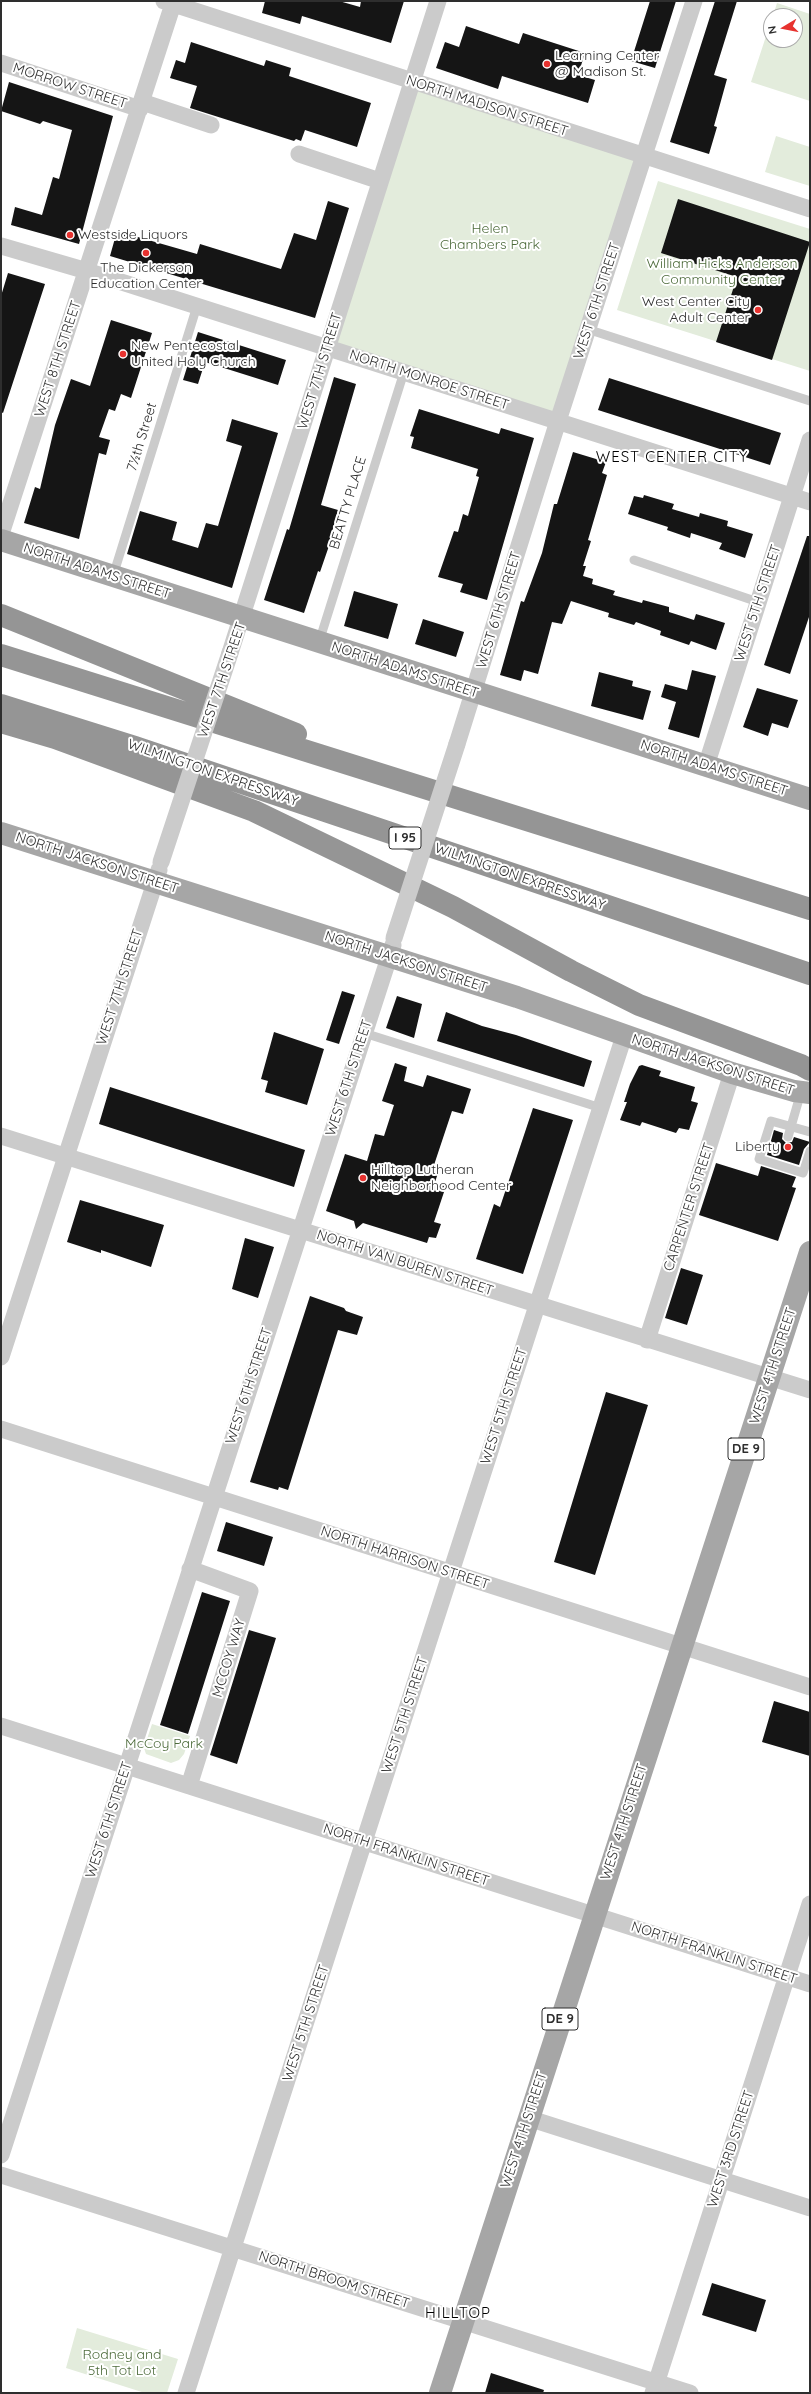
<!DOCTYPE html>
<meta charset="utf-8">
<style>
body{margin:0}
#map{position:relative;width:811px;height:2394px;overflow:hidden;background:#fff;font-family:Quicksand,sans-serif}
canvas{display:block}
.frame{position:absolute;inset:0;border:2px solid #2e2e2e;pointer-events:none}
.north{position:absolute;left:763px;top:8px;width:40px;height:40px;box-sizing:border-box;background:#fff;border:1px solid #ababab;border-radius:50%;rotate:260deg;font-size:11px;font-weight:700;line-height:16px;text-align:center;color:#2e2e2e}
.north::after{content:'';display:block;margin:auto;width:14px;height:18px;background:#e7322f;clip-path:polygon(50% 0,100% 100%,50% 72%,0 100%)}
</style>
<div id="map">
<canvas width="811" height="2394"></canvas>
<div class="frame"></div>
<div class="north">N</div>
</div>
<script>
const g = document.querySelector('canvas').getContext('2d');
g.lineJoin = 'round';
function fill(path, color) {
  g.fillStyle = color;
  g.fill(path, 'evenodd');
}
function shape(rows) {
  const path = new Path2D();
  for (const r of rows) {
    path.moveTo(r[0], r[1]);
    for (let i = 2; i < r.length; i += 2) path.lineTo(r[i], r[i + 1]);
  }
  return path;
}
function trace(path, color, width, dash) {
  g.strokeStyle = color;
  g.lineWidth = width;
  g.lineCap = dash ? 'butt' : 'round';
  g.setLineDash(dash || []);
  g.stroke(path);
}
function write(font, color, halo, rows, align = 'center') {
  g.font = font + ' Quicksand,sans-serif';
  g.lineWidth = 4;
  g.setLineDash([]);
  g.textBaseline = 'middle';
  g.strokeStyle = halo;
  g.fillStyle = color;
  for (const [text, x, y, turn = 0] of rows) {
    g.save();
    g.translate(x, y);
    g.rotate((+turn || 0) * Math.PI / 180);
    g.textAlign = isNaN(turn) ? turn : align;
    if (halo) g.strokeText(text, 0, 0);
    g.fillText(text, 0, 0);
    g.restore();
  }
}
const green = shape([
 [777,3,810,14,810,101,751,82,771,21,771,40,795,40,795,16,773,16],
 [412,82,644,156,558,421,327,348],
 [776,136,810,147,810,186,765,172],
 [658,181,810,229,810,371,617,310],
 [152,1724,190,1736,184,1754,179,1760,171,1763,146,1754,144,1748],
 [77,2328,178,2359,167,2393,145,2393,66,2368]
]);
const building = shape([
 [265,1,339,1,360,7,361,1,404,1,391,43,302,16,300,24,262,13],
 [650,1,676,1,655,68,631,61],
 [715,1,737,1,714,75,727,79,714,126,717,127,709,154,670,142],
 [466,26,519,44,523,33,585,53,578,75,595,80,588,103,502,76,498,89,436,68,445,42,459,47],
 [191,42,264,66,266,60,291,68,289,76,371,103,357,147,305,130,301,141,296,139,294,141,190,108,197,86,170,78,176,60,185,63],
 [9,82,113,116,79,244,11,225,15,207,42,215,53,177,59,179,72,130,43,121,40,124,1,111],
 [678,199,810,242,772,360,716,342,737,277,661,253],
 [328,201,349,208,315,318,110,256,117,231,197,254,200,244,281,269,294,233,316,240],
 [8,273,45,284,3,413,1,412,1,296],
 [111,320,152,333,131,398,121,394,115,411,109,409,99,437,110,440,106,455,99,453,79,539,24,523,35,487,40,489,55,425,71,379,90,386],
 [198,332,286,360,278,385,205,362,198,384,183,380],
 [334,377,356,384,321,505,338,510,329,543,330,543,320,572,318,571,304,613,264,600,287,529,289,530],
 [609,378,781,433,770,465,598,410],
 [419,409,499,434,501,428,534,438,487,600,460,592,463,584,438,577,454,531,458,532,463,514,468,516,479,477,476,476,478,469,411,448,414,437,410,436],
 [232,419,278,433,232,588,127,554,140,511,177,522,172,540,198,548,206,523,218,526,242,446,226,441],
 [573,452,606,462,602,473,607,475,588,540,591,541,583,566,586,566,583,576,593,579,592,584,615,591,613,595,642,603,643,600,669,607,669,612,694,620,696,614,725,623,716,650,691,641,689,645,660,635,661,631,636,622,634,625,608,617,609,613,571,601,562,624,552,622,538,674,524,670,521,681,500,675,521,601,524,602,542,553,554,504,557,504],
 [644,495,674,504,672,509,699,517,700,513,728,521,727,526,753,534,745,558,719,549,722,543,691,533,690,538,667,530,668,527,628,514,634,496,643,498],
 [807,536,810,536,810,614,790,674,764,665],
 [354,591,398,604,388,639,344,626],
 [423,619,464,632,456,657,415,644],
 [692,670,716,676,699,738,668,729,676,702,661,697,665,684,687,690],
 [599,672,633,681,632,686,651,691,643,720,591,706],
 [757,688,798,700,788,728,772,723,768,736,743,727],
 [342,991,355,995,339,1044,326,1040],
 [397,996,422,1004,414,1038,386,1028],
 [446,1012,482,1026,516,1035,592,1061,584,1087,437,1041],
 [274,1032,324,1049,307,1105,265,1092,268,1081,261,1079],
 [395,1063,407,1067,404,1081,423,1087,427,1075,471,1089,463,1114,452,1111,433,1168,439,1170,435,1182,446,1186,434,1222,441,1224,436,1238,429,1237,427,1243,363,1223,356,1229,354,1221,326,1211,345,1154,367,1161,375,1134,384,1136,394,1105,382,1101],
 [642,1065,661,1071,659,1076,695,1087,691,1101,698,1103,689,1130,679,1128,676,1133,642,1122,640,1126,620,1120,627,1102,624,1102,630,1084,639,1066],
 [110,1087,305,1150,294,1187,99,1124],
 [533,1108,573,1120,523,1274,476,1259,494,1204,500,1207],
 [774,1130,783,1133,782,1139,786,1143,792,1142,794,1137,810,1142,804,1149,799,1165,767,1155],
 [716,1163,758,1176,761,1166,796,1177,792,1187,796,1188,778,1241,699,1215],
 [80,1200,164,1225,151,1267,101,1250,101,1253,67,1242],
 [245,1238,274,1247,258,1298,232,1289],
 [681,1268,703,1275,687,1325,665,1318],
 [310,1296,344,1308,346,1311,363,1317,357,1335,338,1330,288,1490,279,1487,278,1490,250,1482],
 [606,1392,648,1405,595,1575,554,1562],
 [226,1522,273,1537,264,1566,217,1551],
 [202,1592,230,1601,188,1734,160,1725],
 [249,1630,276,1638,237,1764,210,1755],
 [774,1701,810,1712,810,1756,762,1742],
 [712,2283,766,2300,756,2332,702,2315],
 [491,2373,544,2390,543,2393,485,2393]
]);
const service = shape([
 [587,329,810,401],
 [634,560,758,602],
 [113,576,197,306],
 [319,642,404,372],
 [364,1033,601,1108],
 [810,1132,771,1121,759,1159,803,1173,810,1151],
 [788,1137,801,1092]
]);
const minor = shape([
 [164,1,810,209],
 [1,63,140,109],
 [142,102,211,125],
 [299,154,380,181],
 [1,246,87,271,810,502],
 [1,534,174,1],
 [230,653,438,1],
 [457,744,558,421,694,1],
 [706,766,810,440],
 [1,1136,810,1390],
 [647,1340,732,1073],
 [1,1357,159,870],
 [1,1429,810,1687],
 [1,1726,810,1984],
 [189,1786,250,1591,190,1569],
 [528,2118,810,2208],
 [1,2155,393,945],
 [1,2175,690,2393],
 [186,2393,624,1036],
 [653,2393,810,1904]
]);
const primary = shape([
 [1,540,810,799],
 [1,833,517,997,732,1073,794,1091,810,1093],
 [440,2393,810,1252]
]);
const motorway = shape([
 [1,615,296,734],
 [1,655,810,909],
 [1,705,135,747,810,974],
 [1,722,55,738,254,811,453,907,571,971,639,1005,801,1065,810,1070]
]);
const minorBridge = shape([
 [161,862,230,653],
 [394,938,457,744]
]);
const markers = [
 [547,64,4,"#e7322f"],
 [70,235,4,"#e7322f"],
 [146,253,4,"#e7322f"],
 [758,310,4,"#e7322f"],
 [123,354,4,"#e7322f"],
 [788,1147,4,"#e7322f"],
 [363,1178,4,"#e7322f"]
];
const shields = [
 [405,838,32],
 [746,1449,36],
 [560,2019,36]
];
const shieldNames = [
 ["I 95",405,838],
 ["DE 9",746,1449],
 ["DE 9",560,2019]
];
const poiNames = [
 ["Learning Center",555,56],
 ["@ Madison St.",555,72],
 ["Westside Liquors",78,235],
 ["The Dickerson",146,268,"center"],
 ["Education Center",146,284,"center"],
 ["West Center City",750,302,"right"],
 ["Adult Center",750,318,"right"],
 ["New Pentecostal",131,346],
 ["United Holy Church",131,362],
 ["Liberty",780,1147,"right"],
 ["Hilltop Lutheran",371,1170],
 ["Neighborhood Center",371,1186]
];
const streetNames = [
 ["MORROW STREET",70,86,18],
 ["NORTH MADISON STREET",487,106,18],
 ["WEST 6TH STREET",597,301,-72],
 ["WEST 8TH STREET",58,359,-72],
 ["WEST 7TH STREET",320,371,-73],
 ["NORTH MONROE STREET",429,380,18],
 ["7½th Street",142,437,-73],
 ["BEATTY PLACE",348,503,-73],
 ["NORTH ADAMS STREET",97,571,18],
 ["WEST 5TH STREET",758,603,-72],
 ["WEST 6TH STREET",499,610,-73],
 ["NORTH ADAMS STREET",405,670,18],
 ["WEST 7TH STREET",222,680,-71],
 ["NORTH ADAMS STREET",714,768,18],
 ["WILMINGTON EXPRESSWAY",213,773,19],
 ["NORTH JACKSON STREET",97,863,18],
 ["WILMINGTON EXPRESSWAY",520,877,19],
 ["NORTH JACKSON STREET",406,962,18],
 ["WEST 7TH STREET",120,987,-72],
 ["NORTH JACKSON STREET",713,1065,18],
 ["WEST 6TH STREET",349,1078,-72],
 ["CARPENTER STREET",689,1207,-72],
 ["NORTH VAN BUREN STREET",405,1263,18],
 ["WEST 4TH STREET",773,1366,-72],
 ["WEST 6TH STREET",249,1386,-72],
 ["WEST 5TH STREET",504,1406,-72],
 ["NORTH HARRISON STREET",405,1558,18],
 ["MCCOY WAY",229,1658,-73],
 ["WEST 5TH STREET",405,1715,-72],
 ["WEST 6TH STREET",109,1820,-72],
 ["WEST 4TH STREET",624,1822,-72],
 ["NORTH FRANKLIN STREET",406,1855,18],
 ["NORTH FRANKLIN STREET",714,1953,18],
 ["WEST 5TH STREET",306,2023,-72],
 ["WEST 4TH STREET",524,2130,-72],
 ["WEST 3RD STREET",731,2149,-72],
 ["NORTH BROOM STREET",334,2280,18]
];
const parkNames = [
 ["Helen",490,229],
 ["Chambers Park",490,245],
 ["William Hicks Anderson",722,264],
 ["Community Center",722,280],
 ["McCoy Park",164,1744],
 ["Rodney and",122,2355],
 ["5th Tot Lot",122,2371]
];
const neighbourhoodNames = [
 ["WEST CENTER CITY",672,457],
 ["HILLTOP",458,2313]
];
fill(green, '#e3ecdc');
fill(building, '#151515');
trace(service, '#cbcbcb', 9);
trace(minor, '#cbcbcb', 17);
trace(primary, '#a6a6a6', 22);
trace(motorway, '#959595', 22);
trace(minorBridge, '#cbcbcb', 17);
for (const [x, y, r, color] of markers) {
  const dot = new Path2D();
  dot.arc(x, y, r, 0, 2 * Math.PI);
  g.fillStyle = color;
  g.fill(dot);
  trace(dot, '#fff', 1.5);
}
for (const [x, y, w] of shields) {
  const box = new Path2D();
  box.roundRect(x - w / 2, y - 11, w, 22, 3);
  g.fillStyle = '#fff';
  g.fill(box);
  trace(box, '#2e2e2e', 1);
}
write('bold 13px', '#2e2e2e', null, shieldNames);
write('14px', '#2e2e2e', '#fff', poiNames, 'left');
write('14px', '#2e2e2e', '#fff', streetNames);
write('14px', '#4d6b3b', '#fff', parkNames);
g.letterSpacing = '1px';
write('15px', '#000', '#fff', neighbourhoodNames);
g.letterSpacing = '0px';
</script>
